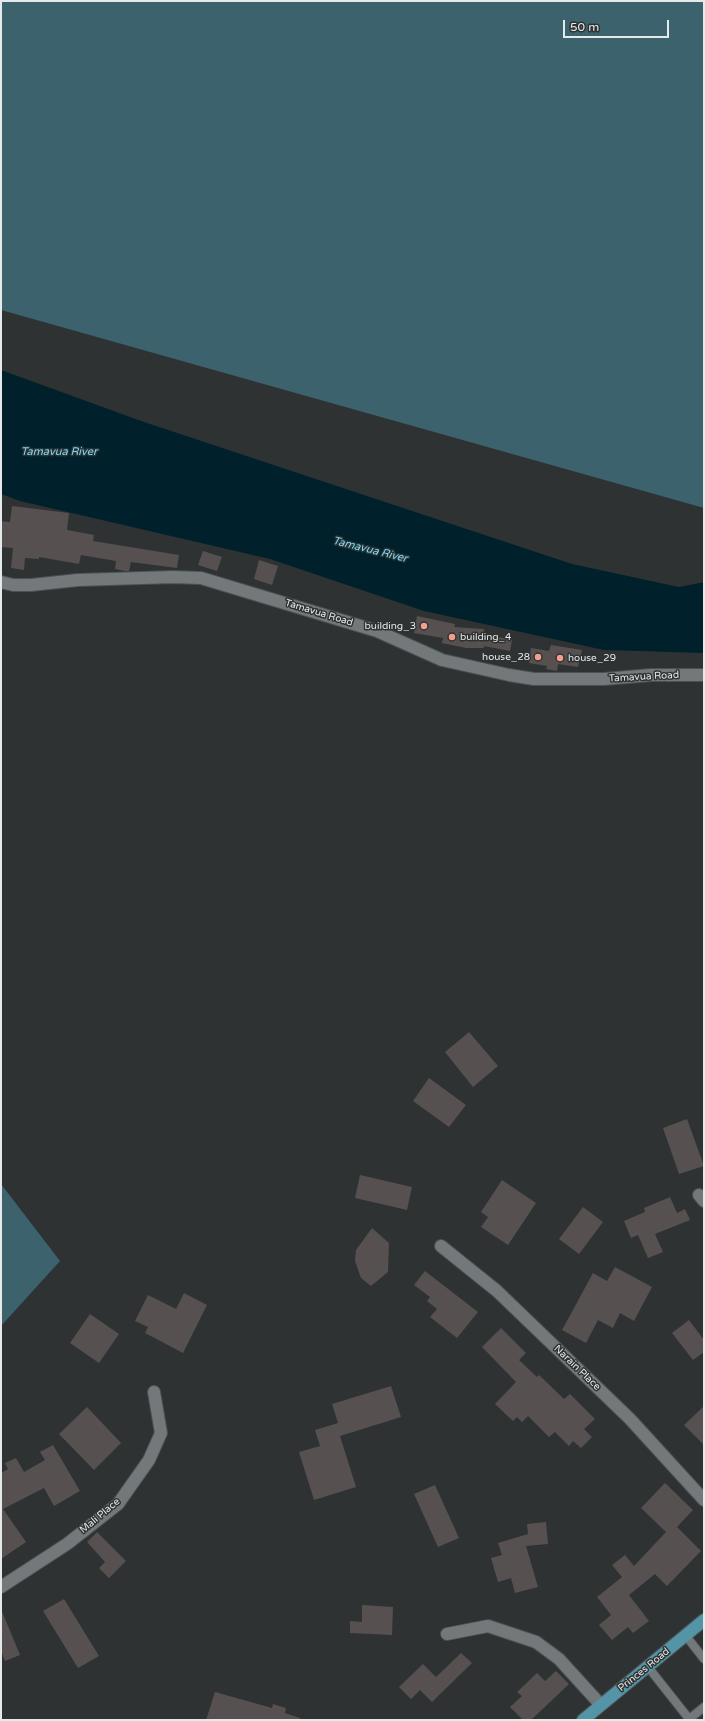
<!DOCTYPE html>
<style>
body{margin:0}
#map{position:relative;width:705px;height:1721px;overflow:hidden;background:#2e3233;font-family:"Varela Round",sans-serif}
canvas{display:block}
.frame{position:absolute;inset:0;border:2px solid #e6e9ea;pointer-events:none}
.scale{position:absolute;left:563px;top:20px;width:106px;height:18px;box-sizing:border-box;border:2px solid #e6e9ea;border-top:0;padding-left:5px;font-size:12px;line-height:14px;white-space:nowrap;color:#e6e9ea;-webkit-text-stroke:3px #2e3233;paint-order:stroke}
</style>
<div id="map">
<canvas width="705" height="1721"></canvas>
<div class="frame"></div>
<div class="scale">50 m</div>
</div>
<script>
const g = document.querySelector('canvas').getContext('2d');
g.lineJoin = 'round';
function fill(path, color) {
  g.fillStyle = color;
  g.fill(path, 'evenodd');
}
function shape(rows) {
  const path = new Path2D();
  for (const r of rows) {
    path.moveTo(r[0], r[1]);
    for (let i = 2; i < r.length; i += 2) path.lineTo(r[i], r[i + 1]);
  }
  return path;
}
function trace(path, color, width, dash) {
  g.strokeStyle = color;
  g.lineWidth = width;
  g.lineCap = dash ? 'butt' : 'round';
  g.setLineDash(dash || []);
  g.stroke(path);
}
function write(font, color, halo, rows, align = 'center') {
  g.font = font + ' "Varela Round",sans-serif';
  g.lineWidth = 3;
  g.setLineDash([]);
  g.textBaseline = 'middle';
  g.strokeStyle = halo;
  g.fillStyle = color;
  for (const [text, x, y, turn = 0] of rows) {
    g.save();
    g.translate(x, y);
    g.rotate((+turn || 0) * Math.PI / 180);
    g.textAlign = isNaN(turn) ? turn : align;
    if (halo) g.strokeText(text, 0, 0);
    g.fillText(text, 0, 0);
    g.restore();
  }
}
const green = shape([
 [1,1,704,1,704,508,1,310],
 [1,1184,60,1261,1,1326]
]);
const water = shape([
 [1,370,141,421,572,564,679,587,704,582,704,653,604,650,424,611,270,559,20,501,1,494]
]);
const building = shape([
 [12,506,69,513,67,530,94,535,93,541,179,555,177,568,131,562,129,571,125,571,115,569,116,561,81,555,79,564,39,557,39,559,25,558,24,570,11,568,13,548,1,547,1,521,10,522],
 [203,551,222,557,217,571,198,565],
 [259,560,278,566,272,585,254,579],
 [417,616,455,624,454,627,484,629,484,634,512,640,510,651,484,646,484,648,466,648,442,643,443,638,414,633],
 [551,645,582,650,578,667,558,664,557,671,546,669,547,666,529,663,531,648,549,651],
 [469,1032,498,1066,473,1087,445,1052],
 [429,1078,466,1105,449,1127,413,1101],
 [687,1119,704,1166,679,1174,663,1128],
 [360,1175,412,1187,407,1210,355,1198],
 [502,1180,536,1203,508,1245,481,1227,488,1217,481,1212],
 [670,1197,677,1213,685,1209,690,1220,655,1234,663,1252,648,1258,638,1235,631,1238,624,1221,645,1212,644,1208],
 [583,1207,603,1222,579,1254,559,1239],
 [372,1228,389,1243,388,1272,371,1286,361,1278,355,1261,356,1250],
 [615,1267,652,1287,634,1321,620,1313,613,1328,598,1320,586,1343,562,1330,593,1273,607,1281],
 [425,1271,478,1312,457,1338,430,1317,437,1309,427,1301,430,1297,414,1285],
 [184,1293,207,1305,183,1353,145,1333,148,1327,135,1321,148,1295,176,1309],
 [90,1314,119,1334,99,1363,70,1343],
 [689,1320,704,1340,704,1352,693,1360,672,1333],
 [501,1328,526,1353,519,1360,537,1377,539,1375,564,1399,570,1394,595,1419,584,1429,592,1437,581,1448,573,1441,569,1446,555,1432,549,1437,528,1416,522,1422,517,1417,513,1421,495,1404,516,1382,482,1347],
 [391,1386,401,1417,340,1436,356,1487,314,1500,299,1452,320,1446,315,1430,338,1423,332,1404],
 [704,1406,704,1445,684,1425],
 [87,1407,121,1443,94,1470,59,1434],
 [53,1445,80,1491,54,1506,44,1488,3,1509,26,1542,1,1559,1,1473,8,1469,5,1463,16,1458,24,1472,45,1460,40,1452],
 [665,1483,693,1510,677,1527,701,1551,667,1586,655,1574,629,1595,649,1621,633,1633,628,1627,612,1640,599,1625,611,1615,597,1597,622,1577,612,1565,625,1555,634,1566,666,1532,641,1508],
 [435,1485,459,1538,438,1547,414,1494],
 [546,1522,548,1544,526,1546,538,1587,515,1593,511,1578,498,1582,491,1558,502,1555,498,1543,528,1534,527,1524],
 [97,1532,126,1561,109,1578,99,1568,105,1562,87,1542],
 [64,1599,99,1656,78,1668,43,1611],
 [362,1605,393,1607,392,1635,350,1633,350,1621,362,1622],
 [1,1609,20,1655,5,1661,1,1651],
 [461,1653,472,1663,432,1702,420,1690,411,1699,399,1687,423,1664,436,1677],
 [556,1671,569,1684,531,1720,523,1720,510,1707,522,1696,517,1692,537,1673,545,1681],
 [215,1692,272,1708,273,1704,286,1708,285,1713,300,1718,300,1720,206,1720]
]);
const lane = shape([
 [686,1636,704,1659],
 [648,1667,690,1720],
 [688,1720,704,1707]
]);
const street = shape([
 [1,582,13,585,31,585,78,580,173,577,201,578,377,631,442,660,509,675,534,679,604,679,651,675,704,675],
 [699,1195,704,1201],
 [441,1246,497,1291,630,1419,704,1500],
 [1,1587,67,1544,118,1504,149,1460,161,1433,154,1392],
 [447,1634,488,1626,536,1642,559,1659,600,1704]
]);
const primary = shape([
 [583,1720,704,1620]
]);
const markers = [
 [424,626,4,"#f49d8d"],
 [452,637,4,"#f49d8d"],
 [538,657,4,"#f49d8d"],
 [560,658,4,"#f49d8d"]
];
const streetNames = [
 ["Tamavua Road",319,613,17],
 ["Tamavua Road",644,677,-3],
 ["Narain Place",577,1368,44],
 ["Mali Place",100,1516,-40],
 ["Princes Road",644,1670,-39]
];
const poiNames = [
 ["building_3",416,626],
 ["building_4",460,637,"left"],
 ["house_28",530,657],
 ["house_29",568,658,"left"]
];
const waterNames = [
 ["Tamavua River",59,452],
 ["Tamavua River",370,550,14]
];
fill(green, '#3c626e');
fill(water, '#00212b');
fill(building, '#565150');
trace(lane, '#4c5051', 10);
trace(street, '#4c5051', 14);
trace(primary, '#4c5051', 14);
trace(lane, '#73787a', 8);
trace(street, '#73787a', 12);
trace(primary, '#5394a6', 12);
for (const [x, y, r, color] of markers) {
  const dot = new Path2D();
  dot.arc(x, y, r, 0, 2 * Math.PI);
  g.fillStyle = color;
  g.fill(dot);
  trace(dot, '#2e3233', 1.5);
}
write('10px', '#e6e9ea', '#2e3233', streetNames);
write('10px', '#e6e9ea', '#2e3233', poiNames, 'right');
write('italic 11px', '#77defe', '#2e3233', waterNames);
</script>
